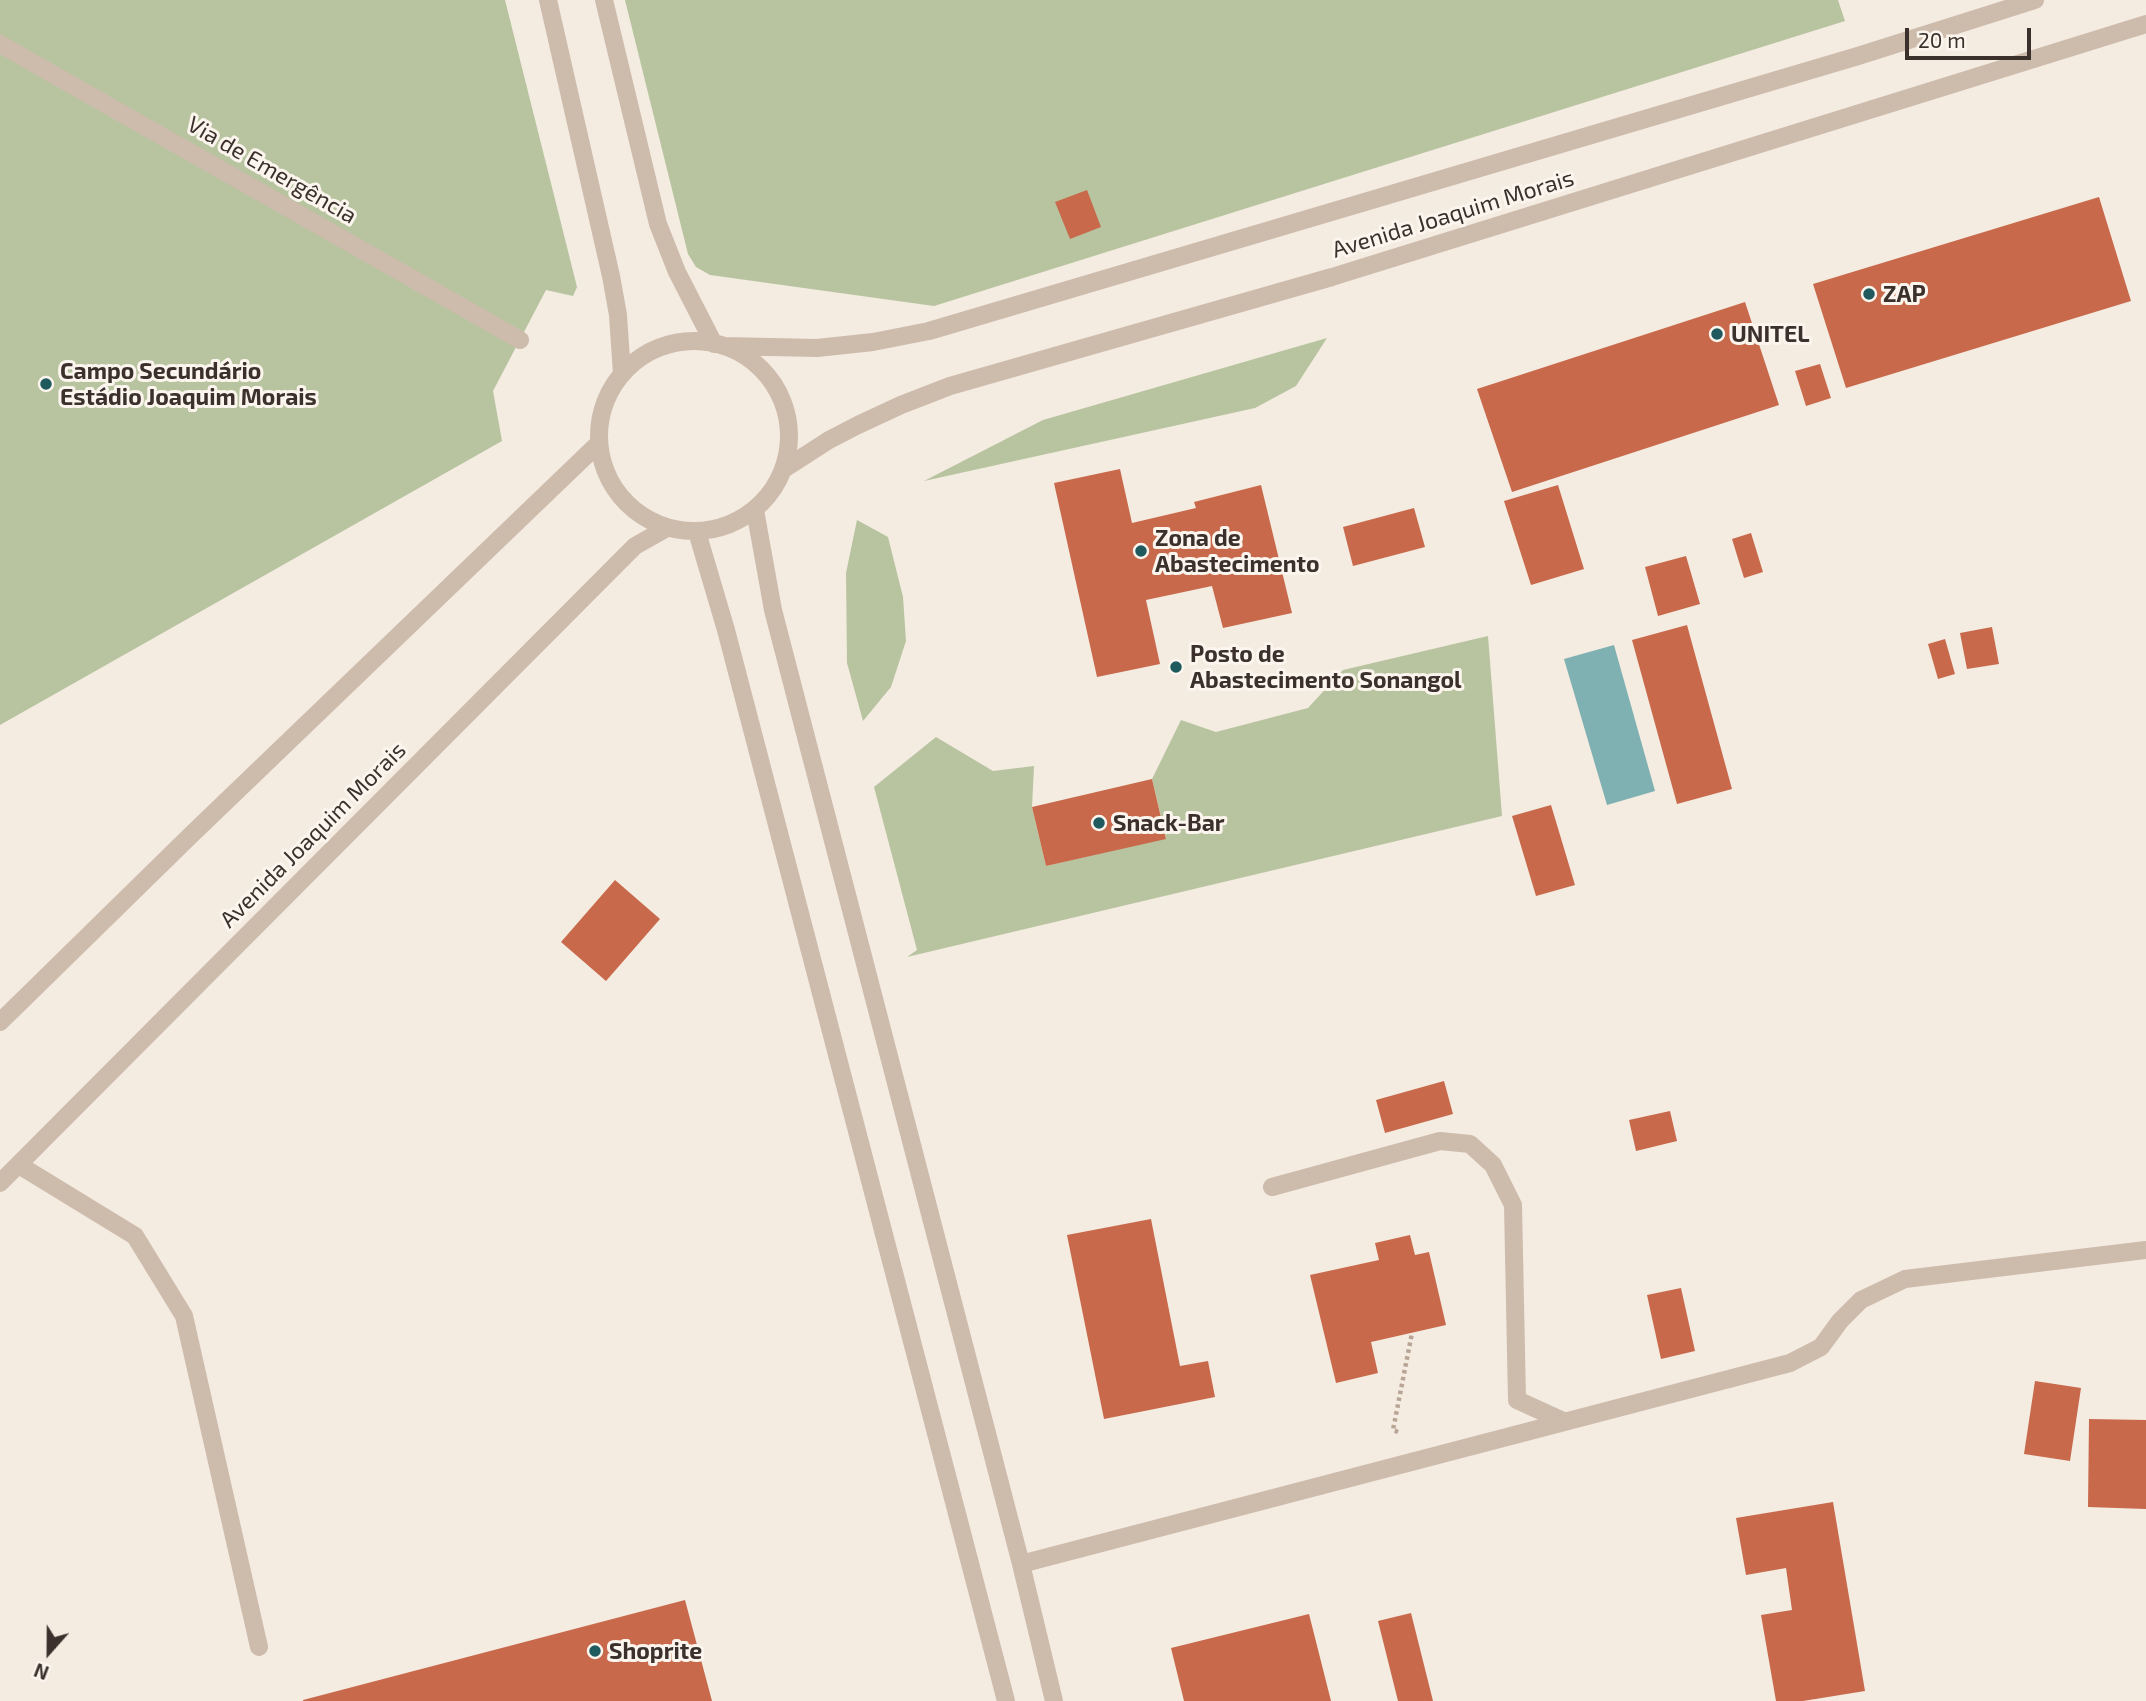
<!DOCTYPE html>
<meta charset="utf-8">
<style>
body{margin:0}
#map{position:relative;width:2146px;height:1701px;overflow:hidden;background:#f4ebe1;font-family:"Exo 2",sans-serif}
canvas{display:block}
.north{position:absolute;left:14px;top:1617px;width:70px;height:70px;-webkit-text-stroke:5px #fbf5ee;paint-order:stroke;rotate:201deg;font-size:19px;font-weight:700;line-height:28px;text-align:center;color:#3b302b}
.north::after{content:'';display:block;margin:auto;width:24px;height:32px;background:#3b302b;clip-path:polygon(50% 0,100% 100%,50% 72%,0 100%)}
.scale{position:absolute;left:1905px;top:28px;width:126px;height:32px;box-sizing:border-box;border:4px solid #3b302b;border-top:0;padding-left:9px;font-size:21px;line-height:24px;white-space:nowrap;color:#3b302b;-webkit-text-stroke:5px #fbf5ee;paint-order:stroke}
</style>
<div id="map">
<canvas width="2146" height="1701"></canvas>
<div class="north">N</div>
<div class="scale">20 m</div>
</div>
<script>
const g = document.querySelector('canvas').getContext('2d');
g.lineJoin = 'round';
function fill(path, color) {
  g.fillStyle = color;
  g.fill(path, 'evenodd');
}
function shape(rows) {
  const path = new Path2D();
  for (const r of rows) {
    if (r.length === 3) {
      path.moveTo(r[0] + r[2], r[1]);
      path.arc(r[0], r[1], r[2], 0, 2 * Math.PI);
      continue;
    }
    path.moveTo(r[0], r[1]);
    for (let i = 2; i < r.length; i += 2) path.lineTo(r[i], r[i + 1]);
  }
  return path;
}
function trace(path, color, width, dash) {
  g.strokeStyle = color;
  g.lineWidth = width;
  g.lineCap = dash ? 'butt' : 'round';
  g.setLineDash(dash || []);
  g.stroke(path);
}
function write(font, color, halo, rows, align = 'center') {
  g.font = font + ' "Exo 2",sans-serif';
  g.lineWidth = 6;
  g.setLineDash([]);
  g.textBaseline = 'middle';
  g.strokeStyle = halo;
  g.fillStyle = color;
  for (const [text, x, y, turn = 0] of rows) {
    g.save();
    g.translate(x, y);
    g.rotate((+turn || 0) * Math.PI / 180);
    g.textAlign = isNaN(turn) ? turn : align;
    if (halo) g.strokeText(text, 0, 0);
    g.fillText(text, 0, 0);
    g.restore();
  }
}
const green = shape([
 [0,0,505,0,577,287,573,296,546,290,493,391,502,441,0,725],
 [625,0,1838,0,1845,21,934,306,710,275,696,267,688,254],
 [1327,338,1296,386,1255,408,924,481,1043,420],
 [857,520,888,537,903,597,906,641,891,687,863,721,847,663,846,573],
 [1488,636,1502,816,907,957,917,950,874,787,936,737,993,771,1034,766,1032,807,1046,866,1166,838,1152,779,1181,720,1216,732,1308,708,1343,670]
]);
const water = shape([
 [1614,645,1655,791,1607,805,1564,659]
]);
const building = shape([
 [1087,190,1101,227,1070,239,1055,202],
 [2099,197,2131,301,1846,388,1813,284],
 [1745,302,1779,405,1512,492,1477,389],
 [1820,364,1831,398,1806,406,1795,371],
 [1120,469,1132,523,1196,508,1194,502,1261,485,1292,613,1223,628,1212,586,1146,600,1160,664,1097,677,1054,483],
 [1558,485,1584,569,1531,585,1504,501],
 [1414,508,1425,547,1353,566,1343,527],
 [1751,533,1763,572,1744,578,1732,539],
 [1686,556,1700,604,1658,616,1645,567],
 [1687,625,1732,789,1677,804,1632,640],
 [1992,627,1999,664,1967,669,1960,633],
 [1945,639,1955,674,1938,679,1928,644],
 [1152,779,1166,839,1046,866,1032,807],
 [1551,805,1575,885,1536,896,1512,816],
 [615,880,660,919,606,981,561,942],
 [1444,1081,1453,1114,1385,1133,1376,1100],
 [1670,1111,1677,1141,1636,1151,1629,1120],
 [1151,1219,1180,1366,1208,1361,1215,1397,1104,1419,1067,1235],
 [1410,1235,1415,1255,1429,1252,1446,1325,1371,1342,1378,1373,1336,1383,1310,1275,1379,1260,1375,1243],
 [1681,1288,1695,1351,1661,1359,1647,1295],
 [2035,1381,2081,1388,2070,1461,2024,1454],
 [2089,1419,2146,1420,2146,1509,2088,1507],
 [1833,1502,1865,1691,1803,1701,1776,1701,1761,1615,1792,1610,1786,1568,1746,1575,1736,1518],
 [685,1600,712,1701,303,1701,303,1700],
 [1411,1613,1433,1701,1398,1701,1378,1621],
 [1309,1614,1331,1701,1184,1701,1171,1648]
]);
const path = shape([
 [1398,1432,1393,1430,1412,1333]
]);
const minor = shape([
 [548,0,611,276,618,315,622,374],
 [604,0,658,224,677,272,714,344],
 [0,44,520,340],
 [694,436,95],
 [724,346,817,348,873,342,929,331,1858,56,2035,0],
 [784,469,829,440,858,425,901,405,950,386,1332,277,2146,24],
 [755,510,773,610,1021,1564,1054,1701],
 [697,532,726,630,1006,1701],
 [0,1022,191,835,598,444],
 [19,1165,135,1236,184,1316,259,1647],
 [0,1183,635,546,667,528],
 [1272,1187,1440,1141,1470,1144,1493,1165,1513,1205,1517,1400,1563,1421],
 [1021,1564,1790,1363,1821,1347,1840,1321,1861,1300,1905,1279,2146,1250]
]);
const markers = [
 [1869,294,7,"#1f5a5e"],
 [1717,334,7,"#1f5a5e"],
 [46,384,7,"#1f5a5e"],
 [1141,551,7,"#1f5a5e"],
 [1176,667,7,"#1f5a5e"],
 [1099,823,7,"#1f5a5e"],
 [595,1651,7,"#1f5a5e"]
];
const streetNames = [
 ["Via de Emergência",272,170,30],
 ["Avenida Joaquim Morais",1453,214,-17],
 ["Avenida Joaquim Morais",313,835,-45]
];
const poiNames = [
 ["ZAP",1883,294],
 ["UNITEL",1731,334],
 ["Campo Secundário",60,371],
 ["Estádio Joaquim Morais",60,397],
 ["Zona de",1155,538],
 ["Abastecimento",1155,564],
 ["Posto de",1190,654],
 ["Abastecimento Sonangol",1190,680],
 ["Snack-Bar",1113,823],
 ["Shoprite",609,1651]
];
fill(green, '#b8c4a0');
fill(water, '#7fb0b2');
fill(building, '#c8694b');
trace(path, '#b9a596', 4.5, [3.5, 3.5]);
trace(minor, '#cdbbac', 18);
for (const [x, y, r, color] of markers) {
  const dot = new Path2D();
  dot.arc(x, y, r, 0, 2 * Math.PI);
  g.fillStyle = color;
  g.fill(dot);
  trace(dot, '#fbf5ee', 2.5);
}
write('23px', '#3b302b', '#fbf5ee', streetNames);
write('bold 23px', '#3b302b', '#fbf5ee', poiNames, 'left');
</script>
